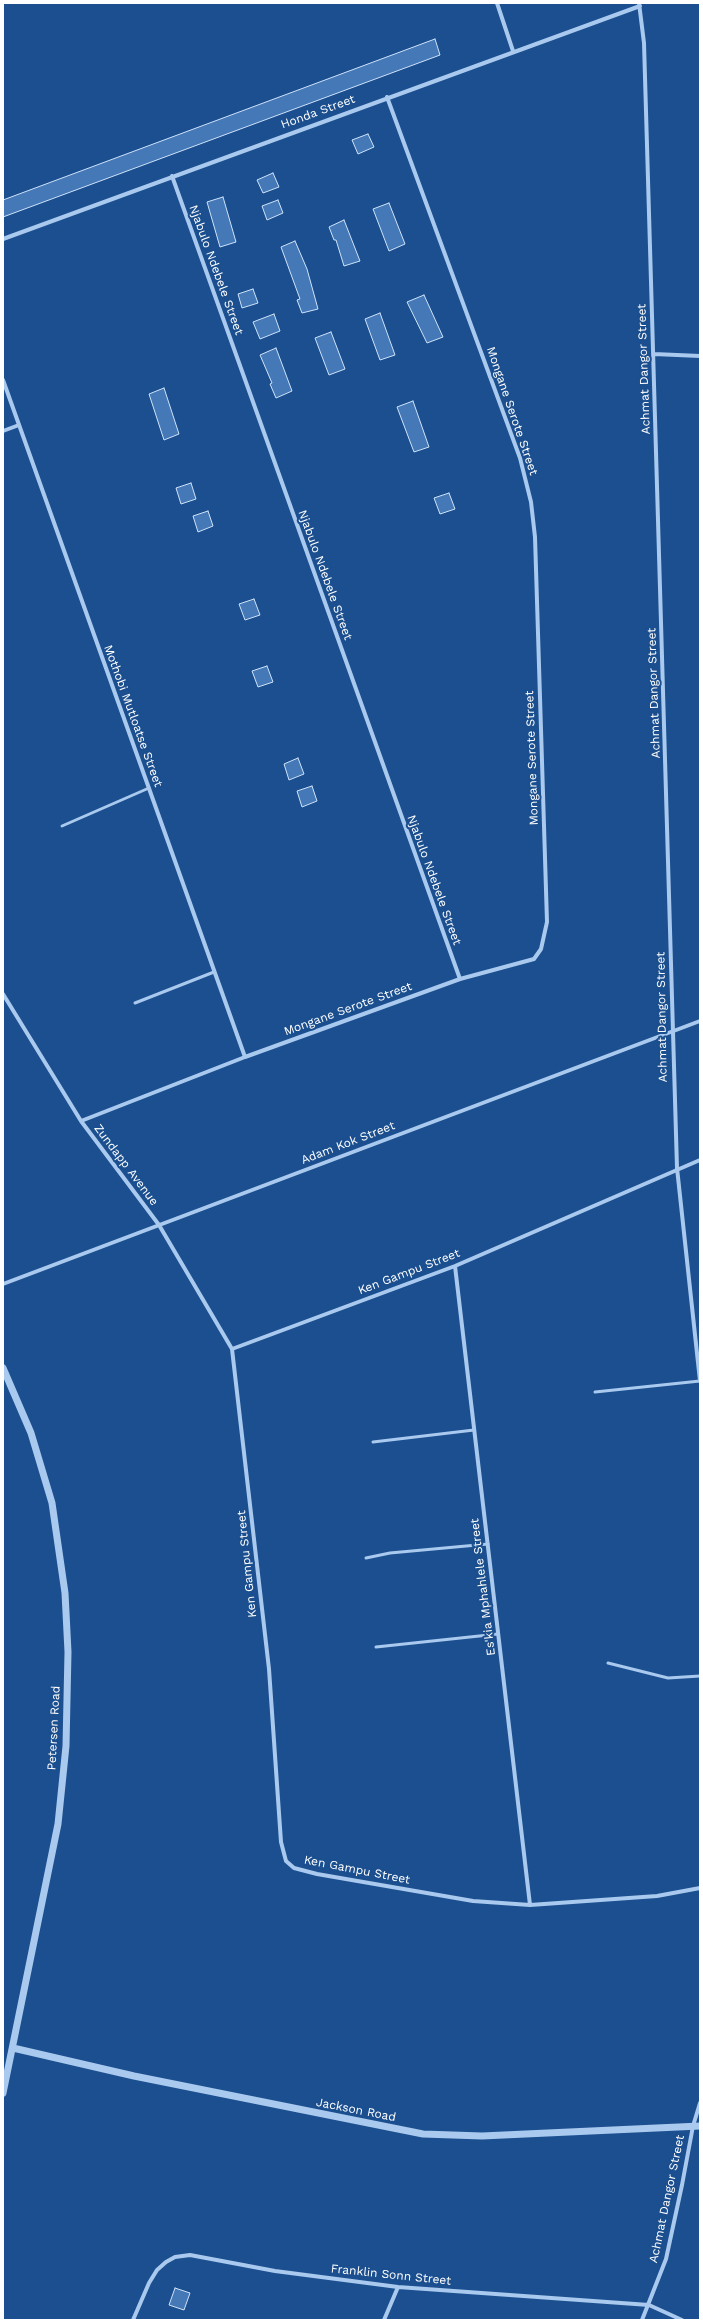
<!DOCTYPE html>
<style>
body{margin:0}
#map{position:relative;width:703px;height:2323px;overflow:hidden;background:#1b4f8f;font-family:"Work Sans",sans-serif}
canvas{display:block}
.frame{position:absolute;inset:0;border:4px solid #fff;pointer-events:none}
</style>
<div id="map">
<canvas width="703" height="2323"></canvas>
<div class="frame"></div>
</div>
<script>
const g = document.querySelector('canvas').getContext('2d');
g.lineJoin = 'round';
function fill(path, color) {
  g.fillStyle = color;
  g.fill(path, 'evenodd');
}
function shape(rows) {
  const path = new Path2D();
  for (const r of rows) {
    path.moveTo(r[0], r[1]);
    for (let i = 2; i < r.length; i += 2) path.lineTo(r[i], r[i + 1]);
  }
  return path;
}
function trace(path, color, width, dash) {
  g.strokeStyle = color;
  g.lineWidth = width;
  g.lineCap = dash ? 'butt' : 'round';
  g.setLineDash(dash || []);
  g.stroke(path);
}
function write(font, color, halo, rows, align = 'center') {
  g.font = font + ' "Work Sans",sans-serif';
  g.lineWidth = 4;
  g.setLineDash([]);
  g.textBaseline = 'middle';
  g.strokeStyle = halo;
  g.fillStyle = color;
  for (const [text, x, y, turn = 0] of rows) {
    g.save();
    g.translate(x, y);
    g.rotate((+turn || 0) * Math.PI / 180);
    g.textAlign = isNaN(turn) ? turn : align;
    if (halo) g.strokeText(text, 0, 0);
    g.fillText(text, 0, 0);
    g.restore();
  }
}
const building = shape([
 [435,39,440,55,3,217,3,200,435,39],
 [368,134,374,147,358,154,352,140,368,134],
 [273,173,279,187,263,193,257,180,273,173],
 [223,197,236,242,220,247,207,202,223,197],
 [278,200,283,213,267,220,262,206,278,200],
 [389,203,405,244,389,251,373,209,389,203],
 [344,220,360,261,344,266,336,240,334,240,329,227,344,220],
 [295,241,307,269,318,309,302,313,297,300,300,299,281,247,295,241],
 [253,289,258,303,242,308,238,294,253,289],
 [424,295,443,337,427,343,407,302,424,295],
 [380,313,395,355,380,360,365,319,380,313],
 [274,314,280,331,260,339,253,322,274,314],
 [331,332,345,369,329,375,315,338,331,332],
 [276,348,292,391,276,398,270,384,272,383,260,355,276,348],
 [164,388,179,434,164,440,149,394,164,388],
 [413,401,429,447,414,452,397,407,413,401],
 [191,483,196,499,181,504,176,488,191,483],
 [449,493,455,509,440,514,434,498,449,493],
 [208,511,213,526,198,532,193,516,208,511],
 [254,599,260,615,245,620,239,604,254,599],
 [267,666,273,682,258,687,252,671,267,666],
 [298,758,304,774,289,780,284,764,298,758],
 [312,786,317,801,302,807,297,791,312,786],
 [175,2288,190,2293,184,2310,169,2305,175,2288]
]);
const service = shape([
 [62,826,149,788],
 [135,1003,214,972],
 [595,1392,700,1381],
 [373,1442,474,1430],
 [366,1558,390,1553,488,1544],
 [376,1647,498,1634],
 [608,1663,668,1678,700,1676]
]);
const minor = shape([
 [497,3,513,51],
 [639,3,644,43,677,1168,700,1381],
 [172,176,460,979],
 [3,239,640,6],
 [654,354,700,356],
 [3,380,245,1057],
 [3,431,19,425],
 [3,994,81,1121,159,1225,232,1349,269,1669,281,1842,286,1861,294,1868,317,1874,473,1901,530,1905,657,1896,700,1888],
 [81,1121,245,1057,460,979,534,959,541,949,547,922,535,537,531,502,520,458,387,97],
 [455,1266,530,1905],
 [3,1284,700,1021],
 [232,1349,455,1266,700,1160],
 [133,2320,149,2283,157,2270,166,2262,175,2257,190,2255,275,2271,398,2287,649,2305,682,2320],
 [384,2320,398,2287],
 [642,2320,666,2259,682,2185,693,2126,700,2103]
]);
const tertiary = shape([
 [3,1368,31,1433,52,1503,65,1593,68,1652,66,1746,58,1824,3,2093],
 [13,2048,134,2076,423,2134,482,2136,700,2126]
]);
const streetNames = [
 ["Honda Street",318,112,-20],
 ["Njabulo Ndebele Street",216,270,70],
 ["Achmat Dangor Street",644,369,-92],
 ["Mongane Serote Street",512,411,71],
 ["Njabulo Ndebele Street",325,575,70],
 ["Achmat Dangor Street",654,693,-92],
 ["Mothobi Mutloatse Street",133,716,70],
 ["Mongane Serote Street",532,758,-92],
 ["Njabulo Ndebele Street",434,880,70],
 ["Mongane Serote Street",348,1009,-20],
 ["Achmat Dangor Street",662,1017,-91],
 ["Adam Kok Street",348,1143,-21],
 ["Zundapp Avenue",126,1165,53],
 ["Ken Gampu Street",409,1272,-21],
 ["Ken Gampu Street",247,1564,-96],
 ["Es'kia Mphahlele Street",483,1587,-97],
 ["Petersen Road",54,1728,-87],
 ["Ken Gampu Street",357,1870,11],
 ["Jackson Road",356,2110,11],
 ["Achmat Dangor Street",667,2199,-78],
 ["Franklin Sonn Street",391,2275,6]
];
fill(building, '#4478b7');
trace(building, '#cfe3fa', 1);
trace(service, '#a9c9ee', 3);
trace(minor, '#a9c9ee', 4);
trace(tertiary, '#a9c9ee', 7);
write('12px', '#fff', '#1b4f8f', streetNames);
</script>
